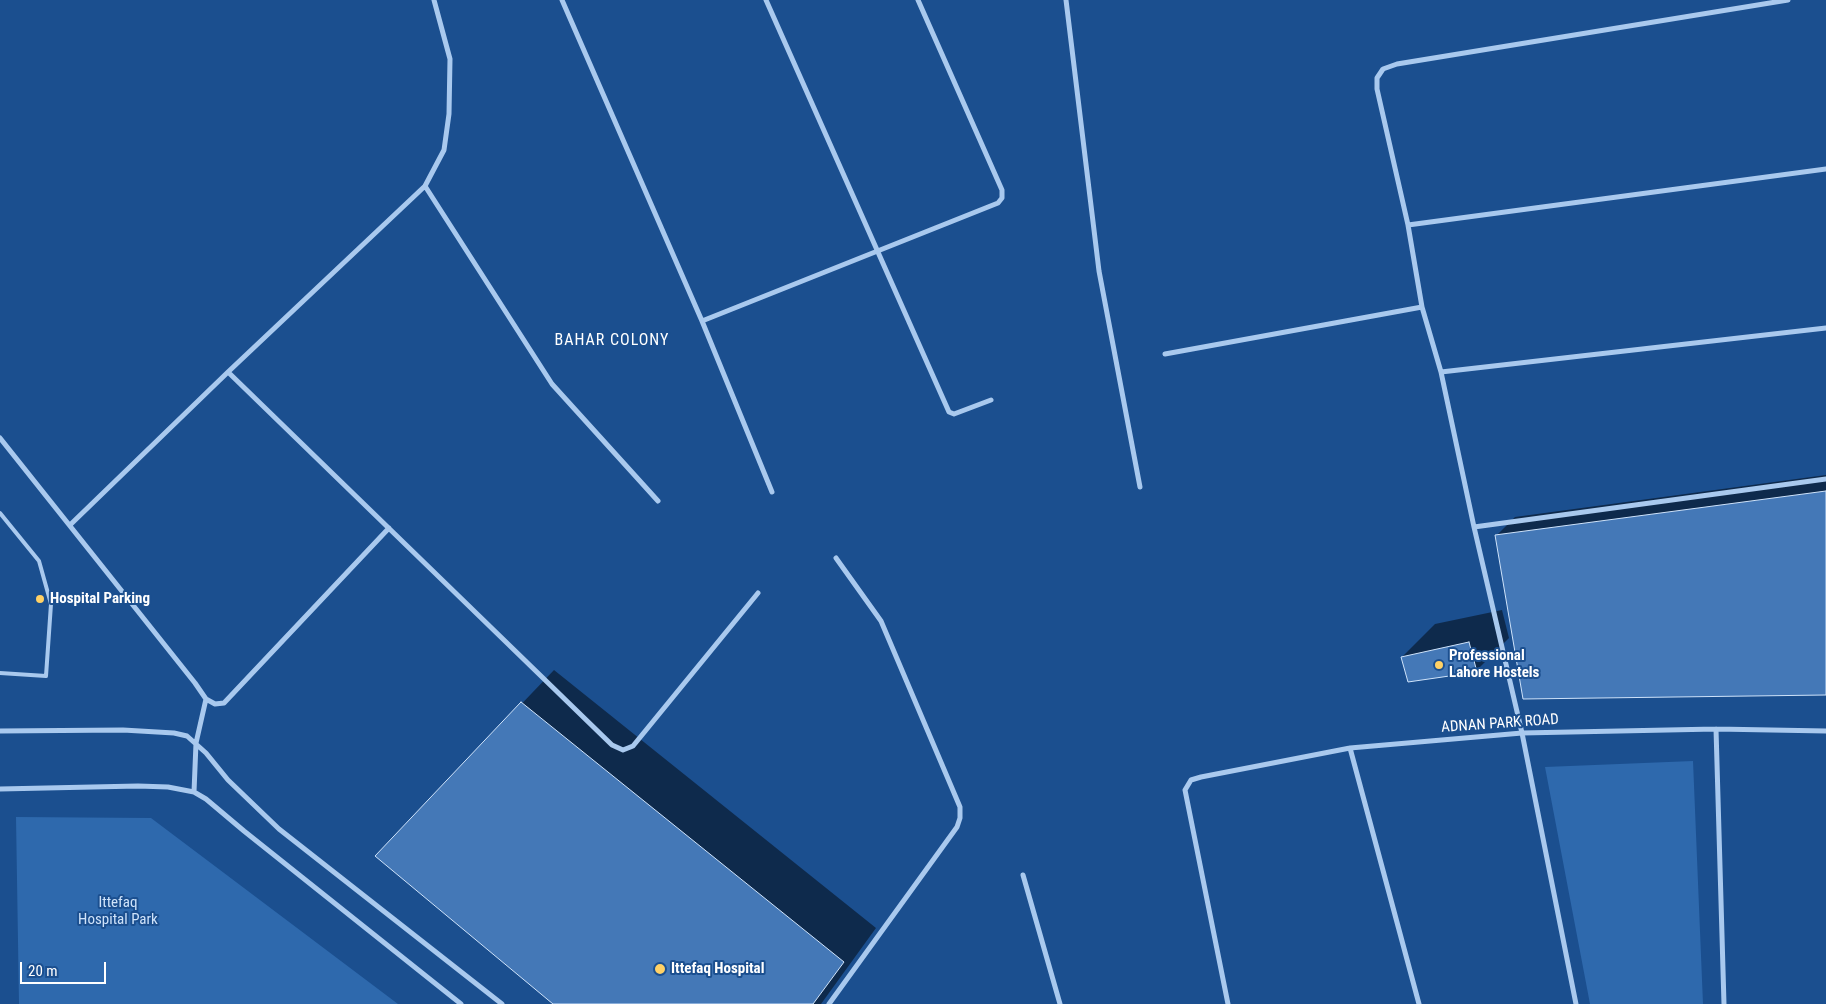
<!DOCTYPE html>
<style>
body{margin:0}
#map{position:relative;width:1826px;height:1004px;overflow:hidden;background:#1b4f8f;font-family:"Roboto Condensed",sans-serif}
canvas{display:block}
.scale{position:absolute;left:20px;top:962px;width:86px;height:22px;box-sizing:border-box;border:2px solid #fff;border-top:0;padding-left:6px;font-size:15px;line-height:18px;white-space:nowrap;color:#fff;-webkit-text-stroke:4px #1b4f8f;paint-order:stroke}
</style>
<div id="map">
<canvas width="1826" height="1004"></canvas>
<div class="scale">20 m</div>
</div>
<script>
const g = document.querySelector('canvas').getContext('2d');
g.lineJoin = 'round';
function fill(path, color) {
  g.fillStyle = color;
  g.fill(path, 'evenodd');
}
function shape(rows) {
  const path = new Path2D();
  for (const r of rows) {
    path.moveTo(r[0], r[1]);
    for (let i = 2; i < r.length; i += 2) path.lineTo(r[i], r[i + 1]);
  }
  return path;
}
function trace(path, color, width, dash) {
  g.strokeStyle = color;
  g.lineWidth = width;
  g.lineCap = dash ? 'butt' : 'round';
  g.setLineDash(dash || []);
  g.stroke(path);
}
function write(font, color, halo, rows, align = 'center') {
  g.font = font + ' "Roboto Condensed",sans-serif';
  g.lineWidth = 4;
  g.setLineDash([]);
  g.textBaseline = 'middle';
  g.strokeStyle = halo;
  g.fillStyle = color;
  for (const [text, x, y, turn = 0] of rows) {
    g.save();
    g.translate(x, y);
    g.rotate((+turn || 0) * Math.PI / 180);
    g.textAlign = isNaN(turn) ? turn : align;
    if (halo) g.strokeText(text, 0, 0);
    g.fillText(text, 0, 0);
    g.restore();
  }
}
const green = shape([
 [1693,761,1703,1004,1590,1004,1545,767],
 [16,817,151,818,398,1004,19,1004]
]);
const shadow = shape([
 [1826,475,1826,694,1496,536,1515,517],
 [1502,610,1509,638,1476,671,1402,657,1435,624],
 [554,670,876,928,821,1004,555,1004,376,856]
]);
const building = shape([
 [1826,491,1826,695,1523,699,1495,535,1826,491],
 [1469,642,1477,672,1408,682,1401,657,1469,642],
 [521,702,844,962,813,1004,553,1004,375,856,521,702]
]);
const service = shape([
 [0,513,39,561,51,604,46,676,0,673]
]);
const minor = shape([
 [434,0,450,59,449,114,444,150,425,186,552,384,658,501],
 [562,0,702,321,772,492],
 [766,0,949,412,954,414,991,400],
 [1066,0,1099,271,1140,487],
 [1408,225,1826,169],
 [702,321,998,203,1002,198,1002,190,918,0],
 [1165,354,1422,307],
 [228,372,612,745,623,750,633,746,758,593],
 [1441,372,1826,328],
 [0,438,195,683,206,699,196,743,194,792],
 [70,525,228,372,425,186],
 [1474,527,1826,479],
 [206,699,215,704,224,703,389,528],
 [1716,729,1724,1004],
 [0,731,123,730,174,733,187,736,206,753,228,780,279,829,502,1004],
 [1350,748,1419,1004],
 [0,789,138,786,168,787,194,792,206,799,244,831,461,1004],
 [1023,875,1060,1004],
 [829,1004,957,827,960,818,960,807,881,621,836,558],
 [1228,1004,1185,790,1191,780,1201,777,1350,748,1522,733,1716,729,1826,731],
 [1576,1004,1522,733,1474,527,1441,372,1422,307,1408,225,1377,89,1377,78,1383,69,1397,64,1788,0]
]);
const markers = [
 [40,599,5,"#ffd166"],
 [1439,665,5,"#ffd166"],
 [660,969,6,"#ffd166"]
];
const poiNames = [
 ["Hospital Parking",50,599],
 ["Professional",1449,656],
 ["Lahore Hostels",1449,673],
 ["Ittefaq Hospital",671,969]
];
const streetNames = [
 ["ADNAN PARK ROAD",1500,724,-4]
];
const parkNames = [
 ["Ittefaq",118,903],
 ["Hospital Park",118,920]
];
const neighbourhoodNames = [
 ["BAHAR COLONY",612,341]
];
fill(green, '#2e69ad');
fill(shadow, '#0007');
fill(building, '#4478b7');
trace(building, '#cfe3fa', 1);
trace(service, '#a9c9ee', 4);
trace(minor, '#a9c9ee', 5);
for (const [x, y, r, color] of markers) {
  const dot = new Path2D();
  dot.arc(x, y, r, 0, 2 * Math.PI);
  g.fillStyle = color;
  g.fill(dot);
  trace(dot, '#1b4f8f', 2);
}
write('bold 15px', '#fff', '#1b4f8f', poiNames, 'left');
write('15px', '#fff', '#1b4f8f', streetNames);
write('15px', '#cfe3fa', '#1b4f8f', parkNames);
g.letterSpacing = '1px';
write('16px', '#fff', '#1b4f8f', neighbourhoodNames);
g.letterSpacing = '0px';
</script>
